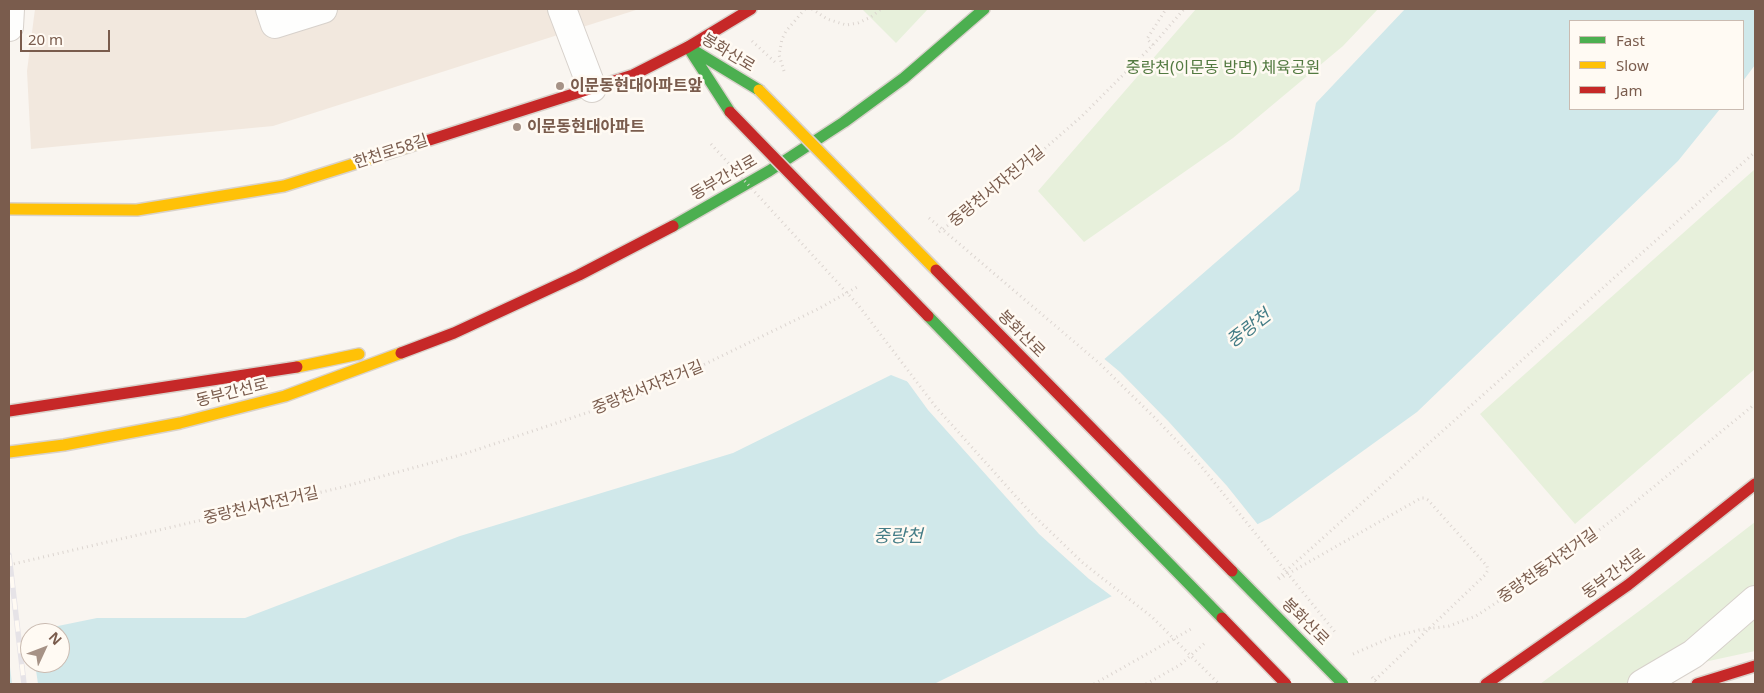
<!DOCTYPE html>
<meta charset="utf-8">
<style>
body{margin:0}
#map{position:relative;width:1764px;height:693px;overflow:hidden;background:#f9f5f0;font-family:"Noto Sans",sans-serif}
canvas{display:block}
.frame{position:absolute;inset:0;border:10px solid #7a5c4d;pointer-events:none}
.legend{position:absolute;left:1569px;top:20px;width:175px;height:90px;box-sizing:border-box;background:#fffaf3;border:1px solid #cabbb1;margin:0;padding:6px 9px;list-style:none;font-size:15px;color:#7a5c4d}
.legend li{display:flex;align-items:center;gap:10px;height:25px}
.legend b{width:25px;border:1px solid #cabbb1}
.north{position:absolute;left:20px;top:623px;width:50px;height:50px;box-sizing:border-box;background:#fffaf3;border:1px solid #cabbb1;border-radius:50%;rotate:47deg;font-size:14px;font-weight:700;line-height:20px;text-align:center;color:#7a5c4d}
.north::after{content:'';display:block;margin:auto;width:18px;height:22px;background:#a69286;clip-path:polygon(50% 0,100% 100%,50% 72%,0 100%)}
.scale{position:absolute;left:20px;top:30px;width:90px;height:22px;box-sizing:border-box;border:2px solid #7a5c4d;border-top:0;padding-left:6px;font-size:15px;line-height:18px;white-space:nowrap;color:#7a5c4d;-webkit-text-stroke:4px #fffaf3;paint-order:stroke}
</style>
<div id="map">
<canvas width="1764" height="693"></canvas>
<div class="frame"></div>
<ul class="legend">
<li><b style="height:6px;background:#4caf50"></b>Fast</li>
<li><b style="height:6px;background:#ffc107"></b>Slow</li>
<li><b style="height:6px;background:#c62828"></b>Jam</li>
</ul>
<div class="north">N</div>
<div class="scale">20 m</div>
</div>
<script>
const g = document.querySelector('canvas').getContext('2d');
g.lineJoin = 'round';
function fill(path, color) {
  g.fillStyle = color;
  g.fill(path, 'evenodd');
}
function shape(rows) {
  const path = new Path2D();
  for (const r of rows) {
    path.moveTo(r[0], r[1]);
    for (let i = 2; i < r.length; i += 2) path.lineTo(r[i], r[i + 1]);
  }
  return path;
}
function trace(path, color, width, dash) {
  g.strokeStyle = color;
  g.lineWidth = width;
  g.lineCap = dash ? 'butt' : 'round';
  g.setLineDash(dash || []);
  g.stroke(path);
}
function write(font, color, halo, rows, align = 'center') {
  g.font = font + ' "Noto Sans","Noto Sans KR",sans-serif';
  g.lineWidth = 5;
  g.setLineDash([]);
  g.textBaseline = 'middle';
  g.strokeStyle = halo;
  g.fillStyle = color;
  for (const [text, x, y, turn = 0] of rows) {
    g.save();
    g.translate(x, y);
    g.rotate((+turn || 0) * Math.PI / 180);
    g.textAlign = isNaN(turn) ? turn : align;
    if (halo) g.strokeText(text, 0, 0);
    g.fillText(text, 0, 0);
    g.restore();
  }
}
const residential = shape([
 [35,9,639,9,273,126,31,149,27,71]
]);
const green = shape([
 [862,9,928,9,896,43],
 [1196,9,1378,9,1343,46,1233,138,1084,242,1038,191],
 [1755,169,1755,369,1575,524,1480,414],
 [1755,522,1755,651,1695,664,1664,684,1540,684,1646,606]
]);
const water = shape([
 [1405,9,1755,9,1755,65,1743,81,1743,21,1570,21,1570,109,1720,109,1678,161,1417,412,1270,518,934,684,9,684,9,636,97,618,245,618,460,536,733,453,891,375,1025,428,1299,190,1316,103],
 [30,633,60,633,60,663,30,663]
]);
const pier = shape([
 [1102,357,1120,372,1169,422,1227,486,1259,526,1114,598,1089,579,1039,534,928,410,904,377,1024,425],
 [31,629,30,663,35,663,38,684,12,684,9,658,9,634]
]);
const path = shape([
 [812,9,827,19,846,25,858,23,871,17,881,9],
 [752,41,777,64],
 [1153,45,1147,39,1166,9],
 [784,71,779,55,782,39,786,31,805,9],
 [939,232,1010,179,1082,116,1153,45,1184,9],
 [9,565,339,488,464,454,634,397,658,387,818,309,859,286],
 [1278,578,1755,152],
 [1353,654,1392,637,1419,630,1449,626,1476,616,1550,567,1623,512,1755,404],
 [1375,680,1415,642],
 [1146,684,1180,665,1206,642]
]);
const street = shape([
 [270,9,275,24,323,9],
 [562,9,592,88],
 [9,27,10,9],
 [1642,684,1693,654,1755,600]
]);
const fast = shape([
 [730,112,688,47,759,90],
 [673,226,769,171,844,122,904,78,984,9]
]);
const slow = shape([
 [9,209,137,210,284,186,420,143],
 [297,367,359,354],
 [9,452,64,445,180,423,285,396,401,353]
]);
const jam = shape([
 [420,143,633,75,688,47,751,9],
 [401,353,454,333,579,275,673,226],
 [9,411,297,367],
 [1486,684,1628,585,1755,484],
 [1697,684,1755,666]
]);
const rail = shape([
 [9,555,24,684]
]);
const pathBridge = shape([
 [711,144,859,306,935,406,1029,511,1083,563,1152,617,1219,684],
 [929,218,1099,363,1154,417,1201,466,1335,632],
 [1279,579,1421,498,1424,498,1428,500,1487,566,1488,570,1485,575,1415,642],
 [1372,677,1378,684],
 [1094,684,1191,629]
]);
const fastBridge = shape([
 [928,316,1222,618],
 [1232,571,1343,684]
]);
const slowBridge = shape([
 [759,90,936,270]
]);
const jamBridge = shape([
 [730,112,928,316],
 [936,270,1232,571],
 [1222,618,1286,684]
]);
const markers = [
 [560,86,5,"#a69286"],
 [517,127,5,"#a69286"]
];
const streetNames = [
 ["봉화산로",728,53,31],
 ["한천로58길",391,152,-18],
 ["동부간선로",724,178,-30],
 ["중랑천서자전거길",997,187,-39],
 ["봉화산로",1021,334,45],
 ["중랑천서자전거길",648,388,-22],
 ["동부간선로",232,393,-14],
 ["중랑천서자전거길",261,506,-13],
 ["중랑천동자전거길",1548,566,-35],
 ["동부간선로",1614,574,-36],
 ["봉화산로",1305,622,45]
];
const parkNames = [
 ["중랑천(이문동 방면) 체육공원",1223,68]
];
const poiNames = [
 ["이문동현대아파트앞",570,86],
 ["이문동현대아파트",527,127]
];
const waterNames = [
 ["중랑천",1249,329,-38],
 ["중랑천",898,537]
];
fill(residential, '#f2e8de');
fill(green, '#e7f0db');
fill(water, '#d0e8ea');
fill(pier, '#f9f5f0');
trace(street, '#d7d1cb', 30);
trace(fast, '#d9d2cb', 14);
trace(slow, '#d9d2cb', 14);
trace(jam, '#d9d2cb', 14);
trace(path, '#dcd5d0', 3, [1, 4]);
trace(street, '#fefefd', 28);
trace(fast, '#4caf50', 11);
trace(slow, '#ffc107', 11);
trace(jam, '#c62828', 11);
trace(rail, '#e6e3e7', 5.5);
trace(rail, '#fffaf3', 4, [11]);
trace(fastBridge, '#d9d2cb', 14, []);
trace(slowBridge, '#d9d2cb', 14, []);
trace(jamBridge, '#d9d2cb', 14, []);
trace(pathBridge, '#dcd5d0', 3, [1, 4]);
trace(fastBridge, '#4caf50', 11);
trace(slowBridge, '#ffc107', 11);
trace(jamBridge, '#c62828', 11);
for (const [x, y, r, color] of markers) {
  const dot = new Path2D();
  dot.arc(x, y, r, 0, 2 * Math.PI);
  g.fillStyle = color;
  g.fill(dot);
  trace(dot, '#fffaf3', 2);
}
write('16px', '#7a5c4d', '#fffaf3', streetNames);
write('16px', '#537a41', '#fffaf3', parkNames);
write('bold 16px', '#7a5c4d', '#fffaf3', poiNames, 'left');
write('italic 18px', '#437c86', '#fffaf3', waterNames);
</script>
